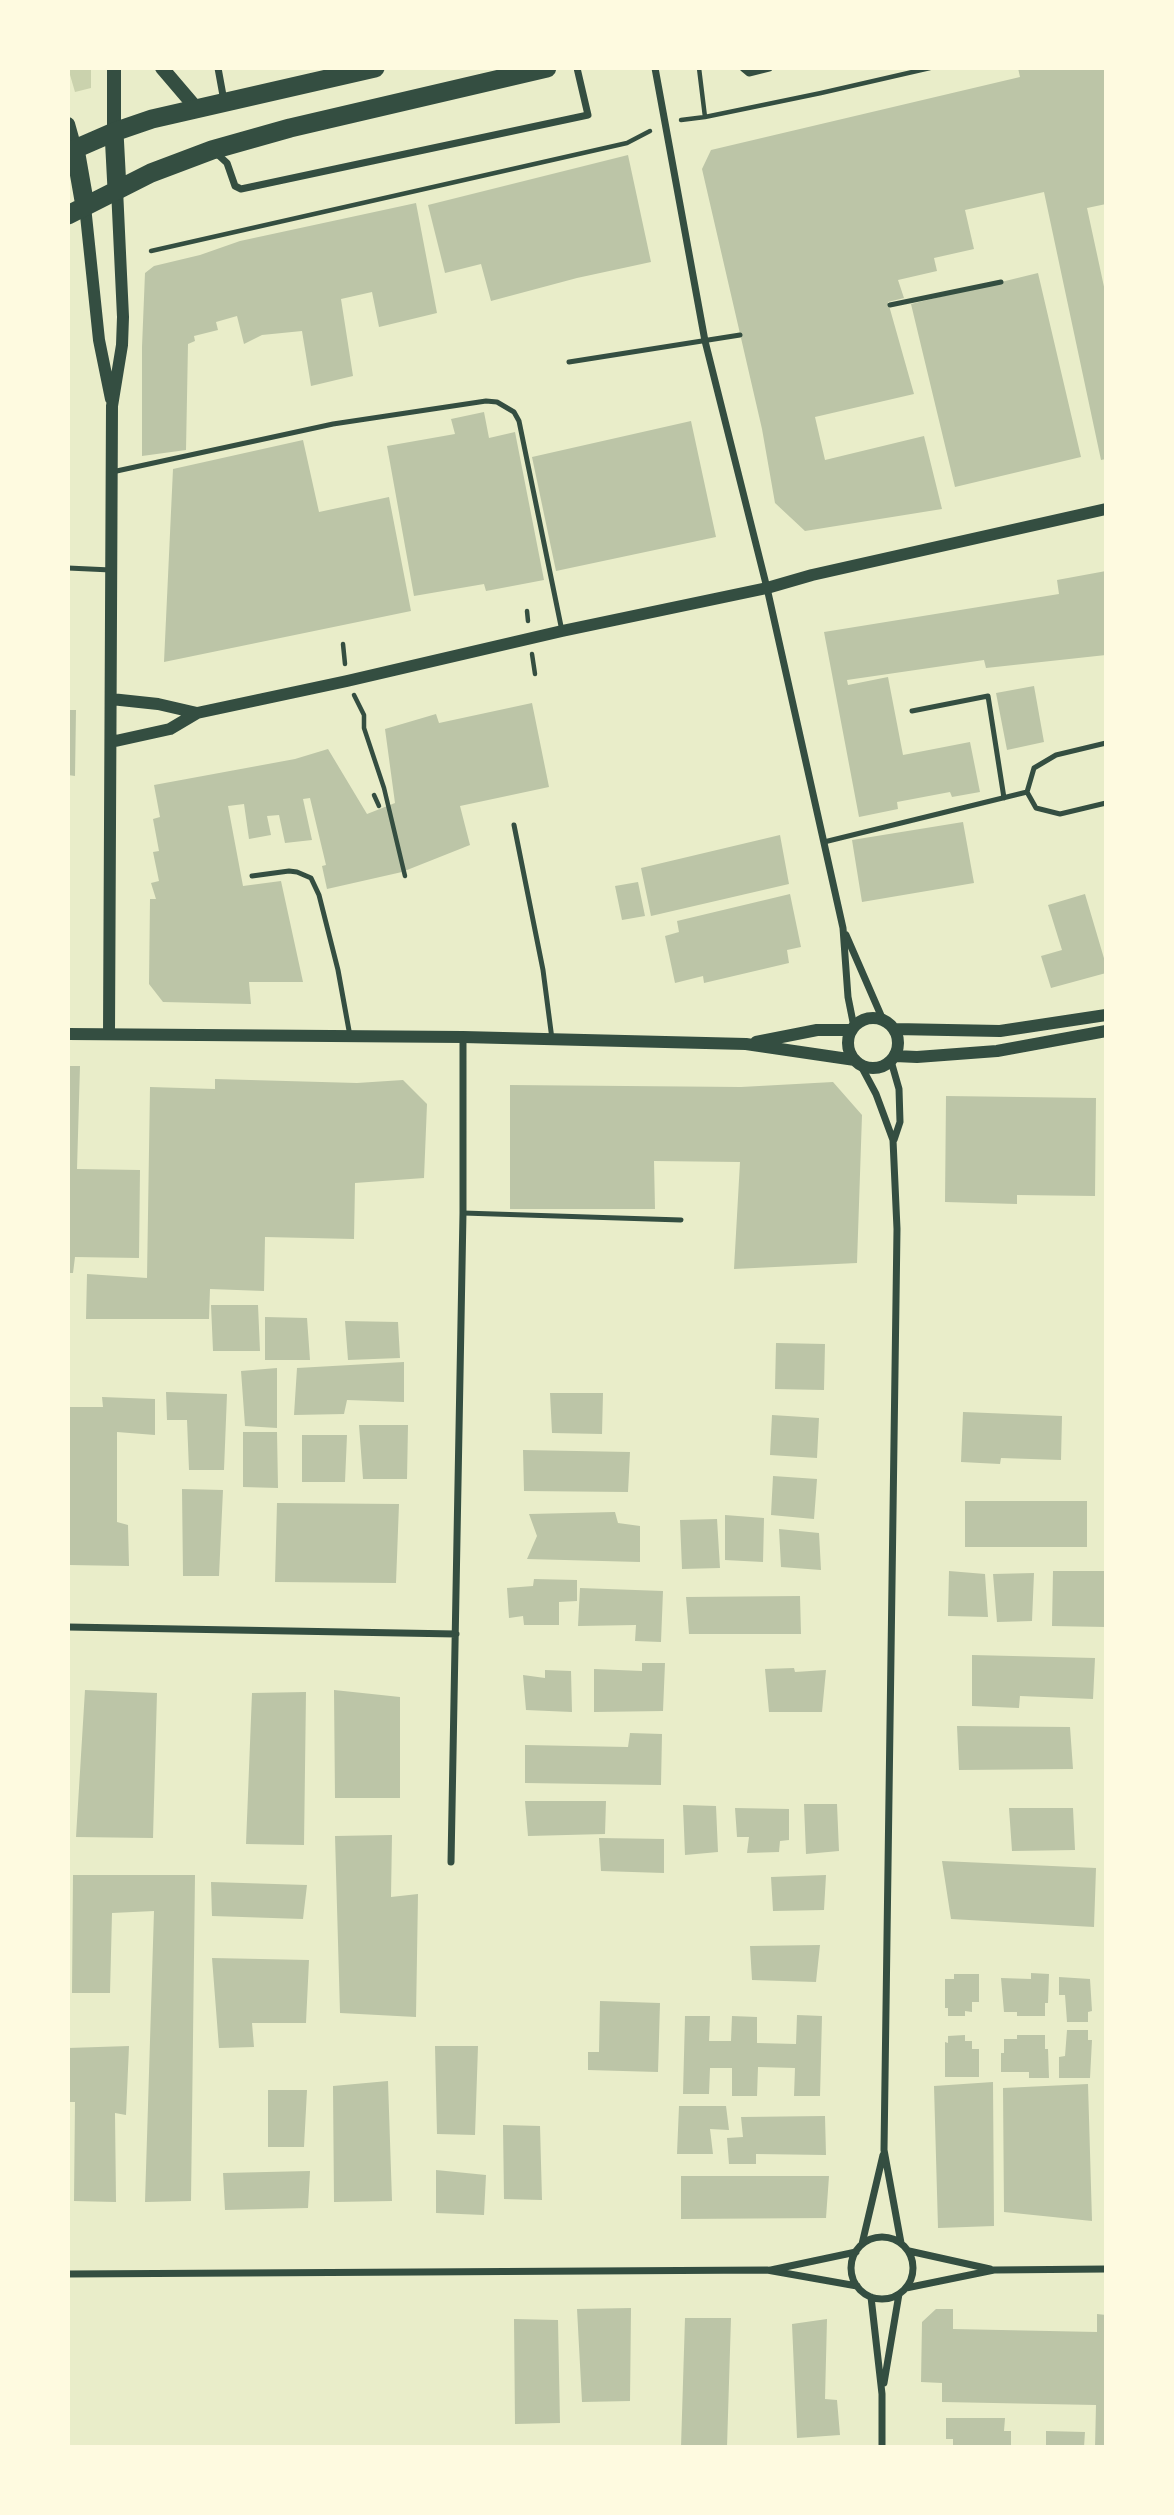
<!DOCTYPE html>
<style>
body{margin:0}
#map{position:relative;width:1174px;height:2515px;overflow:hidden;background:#e9edc9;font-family:Rubik,sans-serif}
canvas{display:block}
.frame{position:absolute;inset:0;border:70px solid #fefae0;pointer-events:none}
</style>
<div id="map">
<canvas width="1174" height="2515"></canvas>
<div class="frame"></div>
</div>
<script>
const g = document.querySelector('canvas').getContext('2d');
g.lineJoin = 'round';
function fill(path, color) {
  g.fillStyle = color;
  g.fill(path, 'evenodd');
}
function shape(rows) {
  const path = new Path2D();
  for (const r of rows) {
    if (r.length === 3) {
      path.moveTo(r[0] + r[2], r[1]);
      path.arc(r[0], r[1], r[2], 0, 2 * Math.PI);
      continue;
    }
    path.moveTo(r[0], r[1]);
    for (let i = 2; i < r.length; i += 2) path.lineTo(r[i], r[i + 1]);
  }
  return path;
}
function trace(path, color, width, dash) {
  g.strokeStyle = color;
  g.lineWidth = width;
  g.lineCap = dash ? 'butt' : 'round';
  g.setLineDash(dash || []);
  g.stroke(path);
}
const green = shape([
 [68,68,91,68,91,88,75,92]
]);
const building = shape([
 [1018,68,1106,68,1106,204,1087,208,1106,296,1106,459,1101,460,1044,192,965,210,974,249,934,258,937,271,898,280,904,298,888,302,914,394,815,417,825,460,924,436,942,509,805,531,775,503,762,429,702,169,711,150,1020,77],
 [628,155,651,262,577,278,491,301,481,264,445,273,428,205],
 [416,203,437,313,379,327,372,292,341,299,353,376,311,386,302,331,262,335,244,344,237,316,216,322,218,330,194,336,195,341,188,344,186,450,142,456,142,347,145,273,154,266,200,255,240,241],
 [1038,273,1081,457,955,487,911,304],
 [484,412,489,438,515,432,544,580,486,591,484,584,414,596,387,446,455,434,451,419],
 [691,421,716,537,556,571,532,457],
 [303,440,319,512,389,497,411,611,164,662,173,469],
 [1106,571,1106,655,986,668,984,660,847,680,848,685,888,677,903,755,970,742,980,792,952,797,950,792,897,802,898,809,859,817,824,632,1059,594,1057,580],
 [1034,686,1044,742,1007,750,996,693],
 [532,703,549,787,460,806,470,845,402,872,327,889,322,866,326,865,310,798,303,799,312,840,285,843,279,815,267,816,271,835,249,839,244,804,228,806,243,886,281,881,303,982,249,982,251,1004,163,1002,149,984,150,899,156,899,151,883,159,881,153,852,159,851,153,819,160,817,154,785,295,759,328,749,367,814,395,803,385,729,436,714,439,723],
 [68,710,76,710,75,776,68,775],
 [963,822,974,883,862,902,852,840],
 [780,835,789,884,651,916,641,868],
 [638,882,645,916,622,920,615,886],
 [790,894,801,947,787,950,789,963,704,983,703,976,675,983,665,936,679,932,677,921],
 [1085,894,1106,965,1106,973,1051,988,1041,956,1062,950,1048,905],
 [68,1066,80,1066,77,1169,140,1170,139,1258,75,1257,73,1273,68,1273],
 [215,1079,357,1083,403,1080,427,1104,424,1178,355,1183,354,1239,265,1237,264,1291,210,1289,209,1319,86,1319,87,1274,147,1278,150,1087,215,1089],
 [833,1082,862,1115,857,1263,734,1269,740,1162,654,1161,655,1209,510,1209,510,1085,741,1087],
 [946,1096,1096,1098,1095,1196,1017,1195,1017,1204,945,1202],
 [211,1305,258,1305,260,1351,213,1351],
 [265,1317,307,1318,310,1360,265,1360],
 [345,1321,398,1322,400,1358,348,1360],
 [776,1343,825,1344,824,1390,775,1389],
 [404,1362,404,1402,347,1400,344,1414,294,1415,297,1368],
 [277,1368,277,1428,245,1426,241,1371],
 [166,1392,227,1394,224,1470,189,1470,187,1420,167,1420],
 [550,1393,603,1393,602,1434,552,1433],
 [102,1397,155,1399,155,1435,117,1432,117,1522,128,1525,129,1566,69,1565,68,1407,103,1407],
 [963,1412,1062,1416,1061,1460,1001,1458,1000,1464,961,1462],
 [772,1415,819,1418,817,1458,770,1455],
 [359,1425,408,1425,407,1479,363,1479],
 [243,1432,277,1432,278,1488,243,1487],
 [302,1435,347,1435,345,1482,302,1482],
 [523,1450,630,1452,628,1492,524,1491],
 [773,1476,817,1479,814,1519,771,1515],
 [182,1489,223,1490,219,1576,183,1576],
 [965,1501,1087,1501,1087,1547,965,1547],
 [277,1503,399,1504,396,1583,275,1582],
 [615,1512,618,1523,640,1526,640,1562,527,1559,537,1536,529,1514],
 [725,1515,764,1518,763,1562,725,1560],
 [717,1519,720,1568,682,1569,680,1520],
 [779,1529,819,1533,821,1570,781,1567],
 [949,1571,985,1574,988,1617,948,1616],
 [1053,1571,1106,1571,1106,1627,1052,1626],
 [1034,1573,1032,1621,997,1622,993,1574],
 [534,1579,577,1580,577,1601,559,1602,559,1625,524,1625,523,1616,509,1618,507,1588,533,1586],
 [580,1588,663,1591,661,1642,635,1641,636,1625,578,1626],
 [800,1596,801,1634,689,1634,686,1597],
 [972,1655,1095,1658,1093,1699,1020,1696,1019,1708,972,1706],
 [642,1663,665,1663,663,1711,594,1712,594,1669,642,1671],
 [794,1668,795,1672,826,1670,822,1712,769,1712,765,1669],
 [545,1670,571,1671,572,1712,526,1710,523,1675,545,1678],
 [85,1690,157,1693,153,1838,76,1837],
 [334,1690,400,1697,400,1798,335,1798],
 [306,1692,304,1845,246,1844,252,1693],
 [957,1726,1070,1727,1073,1769,959,1770],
 [630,1733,662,1734,661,1785,525,1783,525,1745,628,1747],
 [525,1801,606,1801,605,1834,528,1836],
 [804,1804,837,1804,839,1851,806,1854],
 [683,1805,716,1806,718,1852,685,1855],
 [735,1808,789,1809,789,1840,780,1841,779,1852,747,1853,749,1837,737,1837],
 [1009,1808,1073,1808,1075,1850,1012,1851],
 [392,1835,391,1897,418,1894,416,2017,340,2013,335,1836],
 [599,1838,664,1839,664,1873,601,1871],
 [942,1861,1096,1868,1094,1927,951,1919],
 [73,1875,195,1875,191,2201,145,2202,154,1911,112,1913,110,1993,72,1993],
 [826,1875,824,1910,773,1911,771,1877],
 [211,1882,307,1885,303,1919,212,1916],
 [820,1945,816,1982,752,1980,750,1946],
 [212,1958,309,1960,306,2023,252,2023,254,2047,219,2048],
 [1031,1973,1049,1974,1048,2003,1045,2003,1045,2016,1017,2016,1017,2012,1004,2012,1001,1978,1031,1979],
 [954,1974,979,1974,979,2002,972,2002,972,2012,965,2011,965,2016,948,2016,948,2008,945,2008,945,1979,954,1979],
 [1059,1977,1090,1979,1092,2011,1088,2012,1088,2022,1067,2022,1065,1995,1059,1995],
 [600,2001,660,2003,658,2072,588,2070,588,2052,599,2052],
 [797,2015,822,2016,820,2096,794,2096,795,2068,758,2067,757,2096,732,2096,732,2068,710,2068,709,2094,683,2094,685,2016,710,2016,709,2041,731,2041,732,2016,757,2017,757,2043,796,2044],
 [1067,2030,1088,2030,1088,2040,1092,2040,1090,2078,1059,2078,1059,2057,1065,2056],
 [965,2035,965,2041,972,2041,972,2049,979,2049,979,2077,945,2077,945,2042,948,2043,948,2036],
 [1017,2035,1045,2035,1045,2049,1048,2049,1049,2078,1029,2078,1029,2072,1001,2072,1001,2053,1004,2053,1004,2039,1017,2039],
 [129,2046,126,2115,115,2113,116,2202,74,2201,75,2102,68,2102,68,2048],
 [435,2046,478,2046,475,2135,437,2134],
 [388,2081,392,2201,334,2202,333,2086],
 [993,2082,994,2226,938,2228,934,2086],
 [1088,2084,1092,2221,1004,2212,1003,2088],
 [268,2090,307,2090,304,2147,268,2147],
 [679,2106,726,2106,729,2130,710,2129,713,2154,677,2154],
 [825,2116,826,2155,756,2154,756,2164,729,2164,727,2138,743,2137,741,2117],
 [503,2125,540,2126,542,2200,504,2199],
 [436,2170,486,2175,484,2215,436,2213],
 [310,2171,308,2208,225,2210,223,2173],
 [681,2176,829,2176,826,2218,681,2219],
 [631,2308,630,2401,582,2402,577,2309],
 [936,2309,953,2309,953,2329,1097,2332,1097,2314,1106,2315,1106,2447,1095,2447,1096,2405,942,2402,942,2383,921,2382,922,2322],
 [685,2318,731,2318,727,2447,681,2447],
 [514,2319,558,2320,560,2423,515,2424],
 [827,2319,825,2399,837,2400,840,2435,797,2438,792,2324],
 [946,2418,1005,2418,1004,2431,1011,2431,1011,2447,953,2447,953,2439,946,2439],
 [1046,2431,1085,2432,1084,2447,1046,2447]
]);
const path = shape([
 [699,68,705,117],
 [681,120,705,117,821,93,930,68],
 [151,251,627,143,650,131],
 [527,611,528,621],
 [343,644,345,664],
 [532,654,535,674],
 [354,695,364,715,364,728,384,788,405,876],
 [374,795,379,806]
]);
const service = shape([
 [890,305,1001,282],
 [569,362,740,335],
 [112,472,333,424,486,401,497,402,514,412,519,421,562,631],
 [68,568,111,570],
 [912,711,988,696,1004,798],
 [1106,743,1056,755,1034,768,1027,792,1036,808,1060,814,1106,803],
 [514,825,543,970,552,1039],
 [824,842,1027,792],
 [252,876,289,871,297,872,311,878,319,895,338,970,350,1036],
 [463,1213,681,1220]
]);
const minor = shape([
 [218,68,224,101],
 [655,68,705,341,767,588,843,928,848,997,854,1027],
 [743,68,749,73,769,68],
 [215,152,227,163,235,186,241,189,588,115,577,68],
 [846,935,883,1020],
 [891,1061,899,1089,900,1122,894,1140],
 [860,1064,876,1094,893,1140,897,1229,884,2150,901,2243],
 [68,1627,456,1634],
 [451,1862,463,1213,463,1037],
 [882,2268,31],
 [862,2244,883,2155],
 [909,2251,990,2269],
 [771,2270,856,2252],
 [68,2274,767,2270,857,2286],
 [906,2288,994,2270,1106,2269],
 [871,2297,882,2394,882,2447],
 [884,2383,899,2294]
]);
const tertiary = shape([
 [85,206,99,340,111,399],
 [111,699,158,704,197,713],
 [111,742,170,729,197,713,347,681,562,631,767,588,812,575,1106,509],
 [873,1043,25],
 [895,1029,1000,1031,1106,1015],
 [68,1034,463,1037,746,1044,855,1060],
 [109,1034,112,406,122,345,123,317,117,189],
 [756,1042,817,1030,852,1030],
 [895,1056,917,1057,997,1051,1106,1031]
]);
const secondary = shape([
 [114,68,114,132],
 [162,68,197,109],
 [68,124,75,149]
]);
const trunk = shape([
 [114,132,117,189],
 [75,149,85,206],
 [68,152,114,132,152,119,375,68],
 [68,215,151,173,212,150,290,128,547,68]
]);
fill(green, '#cad2ad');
fill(building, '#bcc5a7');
trace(path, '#344e41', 4.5);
trace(service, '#344e41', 5);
trace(minor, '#344e41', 7);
trace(tertiary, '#344e41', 12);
trace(secondary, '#344e41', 14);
trace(trunk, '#344e41', 19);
</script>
